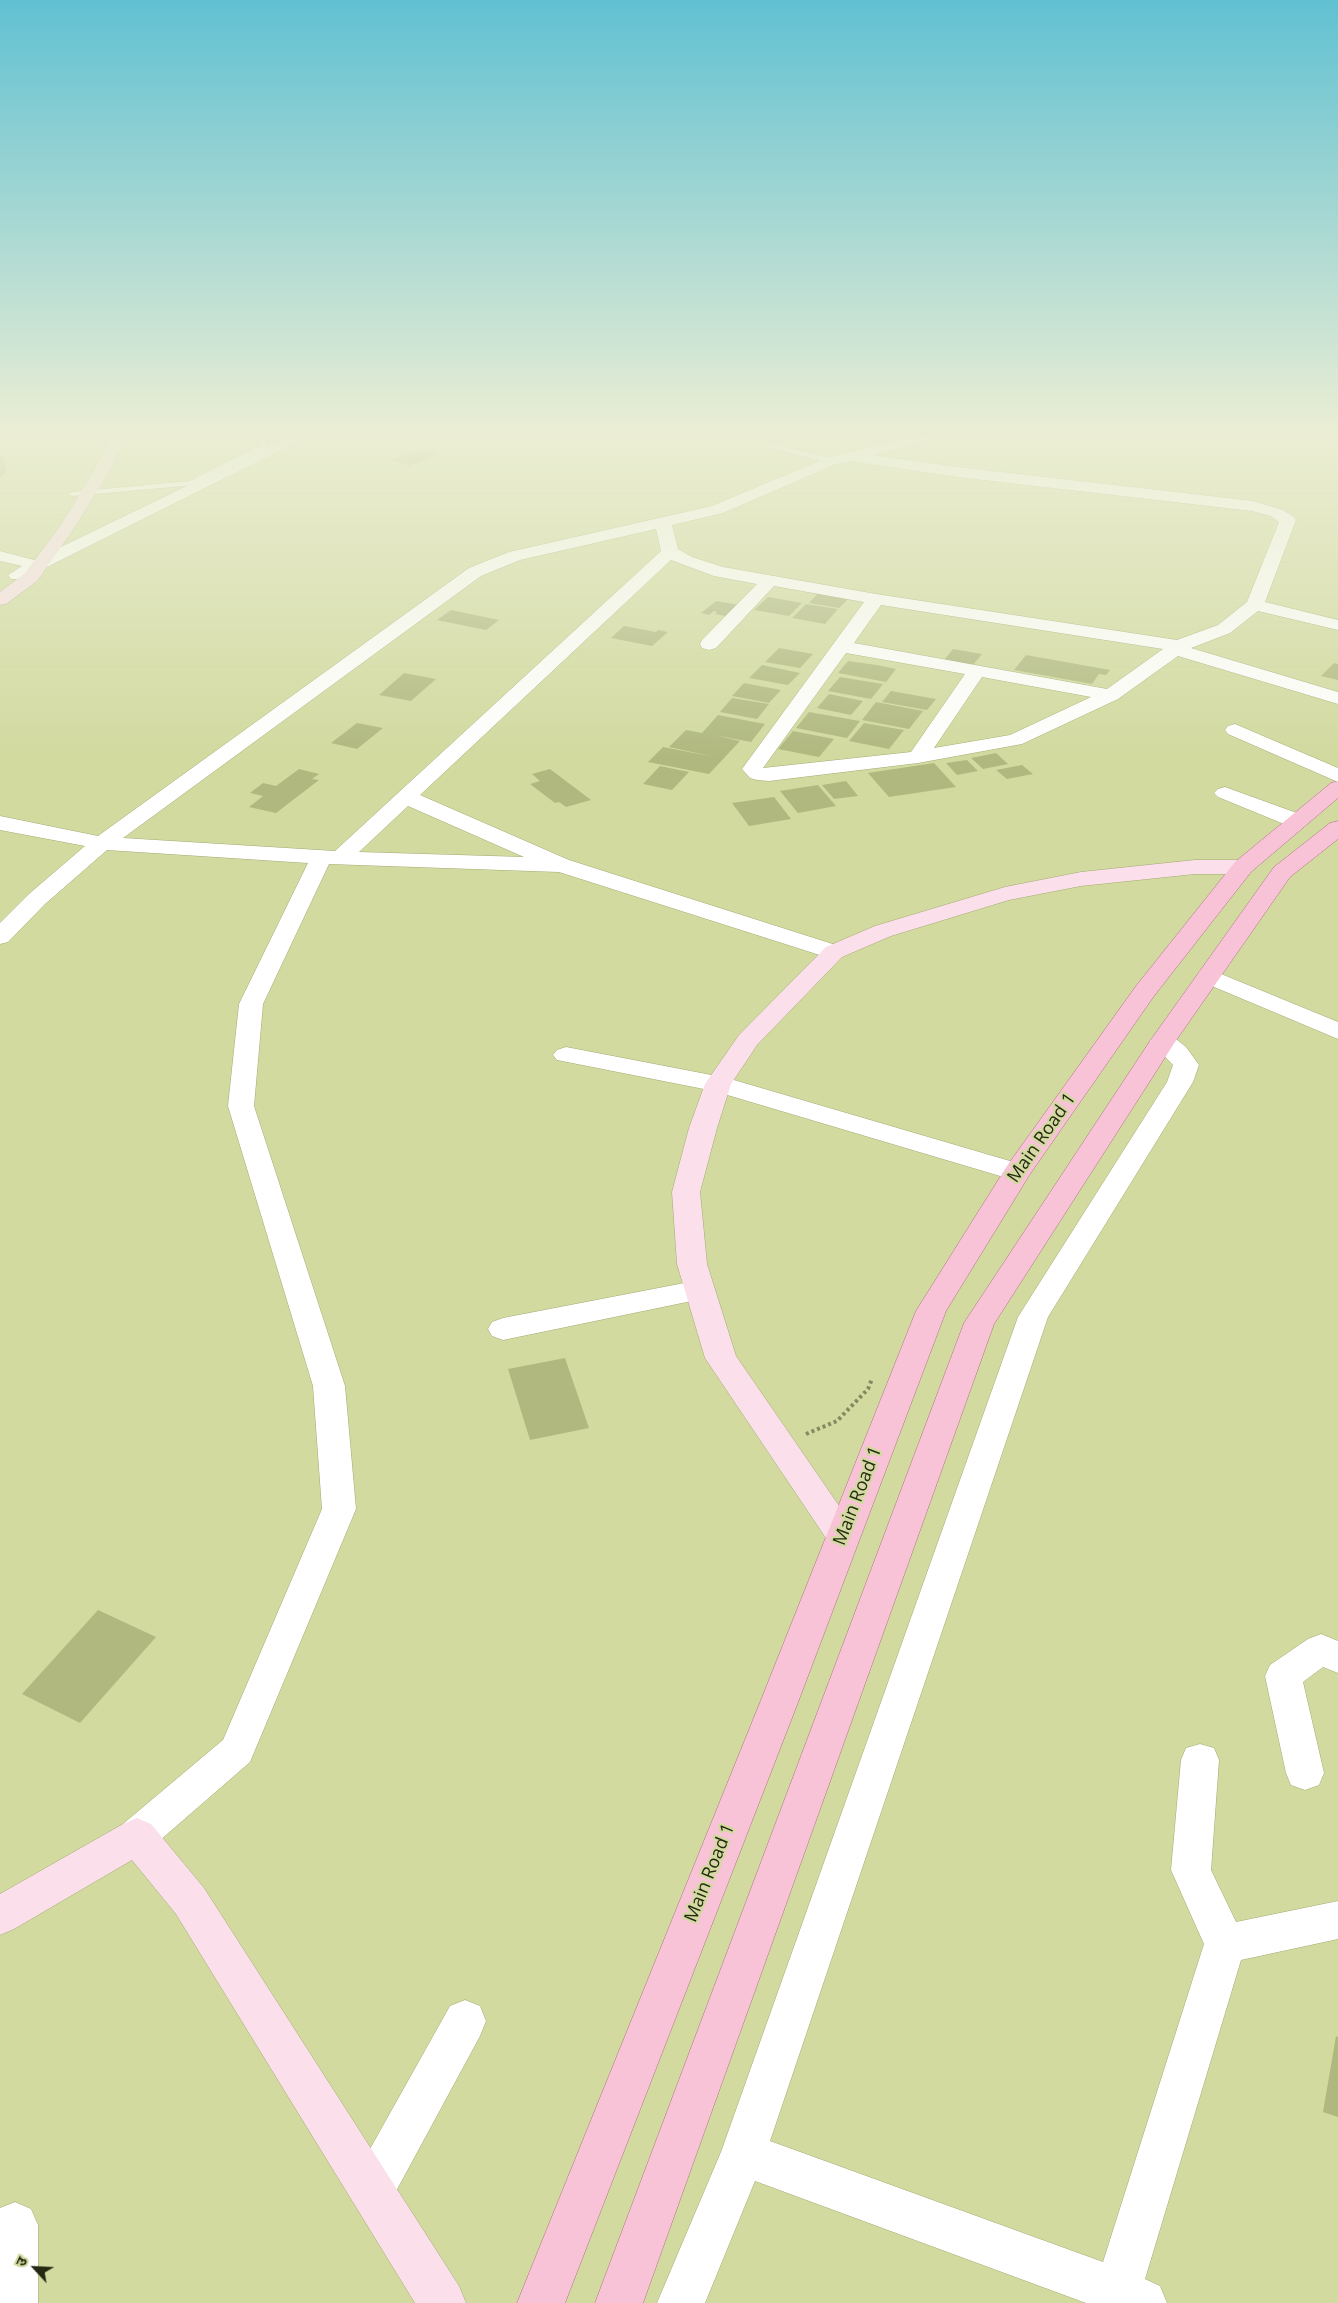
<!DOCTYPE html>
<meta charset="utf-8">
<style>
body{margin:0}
#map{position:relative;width:1338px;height:2303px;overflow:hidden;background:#d2daa0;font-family:"Open Sans","Noto Sans Devanagari",sans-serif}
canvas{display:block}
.north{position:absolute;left:10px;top:2243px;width:50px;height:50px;-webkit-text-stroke:4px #d2daa0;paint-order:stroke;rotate:295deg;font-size:14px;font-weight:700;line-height:20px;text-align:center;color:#262912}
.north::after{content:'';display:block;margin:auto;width:18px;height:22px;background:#262912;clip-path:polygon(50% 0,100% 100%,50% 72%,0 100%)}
</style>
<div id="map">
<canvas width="1338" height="2303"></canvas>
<div class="north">उ</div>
</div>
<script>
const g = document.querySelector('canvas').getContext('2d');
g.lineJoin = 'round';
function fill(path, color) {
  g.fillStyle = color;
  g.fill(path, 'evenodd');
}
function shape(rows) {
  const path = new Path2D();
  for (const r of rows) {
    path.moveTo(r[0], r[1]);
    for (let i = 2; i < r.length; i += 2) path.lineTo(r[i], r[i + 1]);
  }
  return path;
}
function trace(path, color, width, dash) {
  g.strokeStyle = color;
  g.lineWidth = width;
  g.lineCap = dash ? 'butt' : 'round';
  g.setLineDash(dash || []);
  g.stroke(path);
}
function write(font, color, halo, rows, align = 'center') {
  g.font = font + ' "Open Sans",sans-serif';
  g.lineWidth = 4.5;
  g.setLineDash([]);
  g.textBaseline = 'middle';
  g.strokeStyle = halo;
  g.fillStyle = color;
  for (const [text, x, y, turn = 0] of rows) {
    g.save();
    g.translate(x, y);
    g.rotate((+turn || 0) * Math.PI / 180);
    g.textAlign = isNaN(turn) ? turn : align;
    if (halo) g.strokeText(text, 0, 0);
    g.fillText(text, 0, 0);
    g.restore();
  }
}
const building = shape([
 [423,449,440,454,409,466,391,460],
 [0,456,3,457,7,472,0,477],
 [819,592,850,597,839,608,809,603],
 [768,597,802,603,789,616,754,610],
 [716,601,740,605,725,616,715,614,717,612,714,611,709,615,701,613],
 [806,604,838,609,825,624,792,618],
 [451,610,499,620,486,630,437,620],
 [624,626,656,632,658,630,668,632,652,646,611,638],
 [779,648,813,654,800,668,765,662],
 [953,649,982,654,973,665,944,660],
 [1026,655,1110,670,1106,675,1099,674,1092,684,1014,670],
 [848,661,877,665,896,669,886,682,838,673],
 [1334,663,1338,664,1338,680,1321,676],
 [762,665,800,673,788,685,749,678],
 [404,673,436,679,411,701,379,695],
 [840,677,883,684,871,699,828,691],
 [744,683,781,690,769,703,732,696],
 [891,691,936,699,927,710,882,702],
 [829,694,863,701,851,715,817,708],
 [732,698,769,704,757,719,720,712],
 [876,702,923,711,909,729,862,720],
 [809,712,860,721,847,738,796,728],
 [718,715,765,724,751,742,714,735,740,741,709,774,648,762,663,747,715,757,669,747,686,730,702,733],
 [357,723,383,728,357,749,331,743],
 [864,723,904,730,889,749,849,741],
 [793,731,834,739,819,757,778,749],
 [996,753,1008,764,983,769,971,758],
 [967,760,978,771,957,775,946,763],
 [934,763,956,787,889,797,868,773],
 [1022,765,1033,774,1007,779,996,770],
 [660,766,689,772,672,790,643,784],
 [299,769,319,774,312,779,319,780,276,813,249,807,263,796,250,793,263,783,276,786],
 [550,769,591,800,566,807,559,802,555,803,530,784,540,781,532,774],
 [846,781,858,796,834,799,822,785],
 [818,785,836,806,798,813,780,791],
 [774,797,791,819,749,826,732,803],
 [565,1358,589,1428,530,1440,508,1369],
 [98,1610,156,1637,80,1723,22,1694],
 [1336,2036,1338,2037,1338,2117,1323,2112]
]);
const path = shape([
 [806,1434,837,1421,868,1389,872,1379]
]);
const lane = shape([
 [255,435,263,435,267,448,195,485,72,496,68,494,72,492,190,481,260,445,255,435],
 [768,443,834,459,835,461,831,463,765,447,764,445,768,443]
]);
const street = shape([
 [292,435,311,435,23,579,11,579,8,575,22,566,0,561,0,551,34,560,292,435],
 [917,435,943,435,941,438,873,455,958,467,1253,501,1283,510,1294,517,1296,520,1265,602,1338,620,1338,630,1258,611,1230,633,1191,648,1338,692,1338,704,1178,656,1118,699,1022,744,918,763,769,781,757,780,750,778,742,769,864,602,774,586,716,648,709,650,702,648,700,644,702,640,757,584,714,576,671,560,420,795,569,860,842,947,846,952,842,957,834,959,826,957,559,872,329,864,263,1004,254,1106,345,1386,356,1509,250,1762,151,1848,137,1854,123,1848,117,1836,123,1824,223,1740,322,1509,313,1386,228,1106,239,1004,308,863,107,850,45,904,8,942,0,944,0,923,29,894,85,846,0,830,0,816,98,836,469,568,509,552,712,506,826,458,917,435],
 [850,461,958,477,1252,511,1271,516,1279,522,1247,602,1218,625,1177,640,876,594,723,567,692,557,678,549,672,525,723,513,836,464,850,461],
 [656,529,661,551,335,851,123,838,481,576,520,560,656,529],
 [881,605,1163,649,1107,689,854,643,881,605],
 [846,653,965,674,911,752,763,768,846,653],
 [982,677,1091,697,1010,735,934,748,982,677],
 [408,806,524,857,359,852,408,806],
 [1235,724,1338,768,1338,782,1228,734,1225,730,1228,726,1235,724],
 [1225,787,1305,816,1308,821,1305,826,1297,828,1289,826,1218,797,1214,793,1218,789,1225,787],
 [1209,969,1338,1022,1338,1039,1200,981,1197,976,1200,971,1209,969],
 [1163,1033,1172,1036,1186,1047,1199,1065,1193,1082,1048,1317,770,2141,1103,2262,1204,1944,1171,1870,1181,1760,1186,1748,1200,1744,1214,1748,1219,1760,1211,1870,1236,1922,1338,1901,1338,1939,1241,1960,1145,2279,1160,2286,1167,2303,1086,2303,755,2181,705,2303,657,2303,721,2152,1018,1317,1167,1082,1173,1065,1150,1041,1154,1036,1163,1033],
 [566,1047,727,1078,1027,1166,1031,1172,1027,1178,1017,1181,714,1091,557,1060,553,1055,557,1050,566,1047],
 [700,1280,711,1283,715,1290,711,1297,503,1340,492,1336,488,1329,492,1322,503,1318,700,1280],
 [1321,1634,1338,1641,1338,1673,1323,1667,1303,1682,1324,1773,1319,1785,1305,1790,1291,1785,1286,1773,1265,1676,1270,1665,1308,1639,1321,1634],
 [465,2000,480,2006,486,2021,480,2036,388,2206,372,2213,356,2206,349,2190,356,2174,450,2006,465,2000],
 [15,2202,31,2209,38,2225,38,2303,0,2303,0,2208,15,2202]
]);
const secondary = shape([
 [112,435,127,435,106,477,75,527,37,581,6,604,0,605,0,592,25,573,60,526,90,477,112,435],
 [1195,860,1243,860,1251,862,1254,867,1251,872,1243,874,1195,874,1081,886,1009,900,891,936,842,957,757,1045,731,1084,717,1128,700,1192,707,1264,736,1356,859,1535,854,1544,842,1548,830,1544,705,1358,677,1264,672,1192,689,1128,705,1084,739,1035,826,947,875,926,1005,887,1081,872,1195,860],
 [137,1818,151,1824,204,1888,459,2286,466,2303,415,2303,176,1914,132,1860,14,1929,0,1935,0,1894,123,1824,137,1818]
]);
const primary = shape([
 [1338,781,1338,798,1251,872,1154,996,1030,1174,946,1311,797,1705,565,2303,517,2303,759,1705,916,1311,1007,1166,1136,986,1235,862,1331,783,1338,781],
 [1338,821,1338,839,1290,877,1175,1042,994,1324,643,2303,595,2303,964,1323,1150,1041,1274,867,1330,823,1338,821]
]);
const nearStreetnames = [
 ["Main Road 1",1042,1138,-55],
 ["Main Road 1",858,1496,-69],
 ["Main Road 1",710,1873,-68]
];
fill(building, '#b0b87f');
trace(lane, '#a3aa72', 1);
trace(street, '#a3aa72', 1);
trace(secondary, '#a3aa72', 1);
trace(primary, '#ab7281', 1);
trace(path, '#848a5f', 4, [3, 3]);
fill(lane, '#fff');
fill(street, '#fff');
fill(secondary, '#fbe0eb');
fill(primary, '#f8c2d7');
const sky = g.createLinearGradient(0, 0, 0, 758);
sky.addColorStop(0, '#60c1d2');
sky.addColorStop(0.57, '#ebeed4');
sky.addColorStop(1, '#ebeed400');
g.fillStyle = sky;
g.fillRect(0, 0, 1338, 758);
write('18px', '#262912', '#d2daa0', nearStreetnames);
</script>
